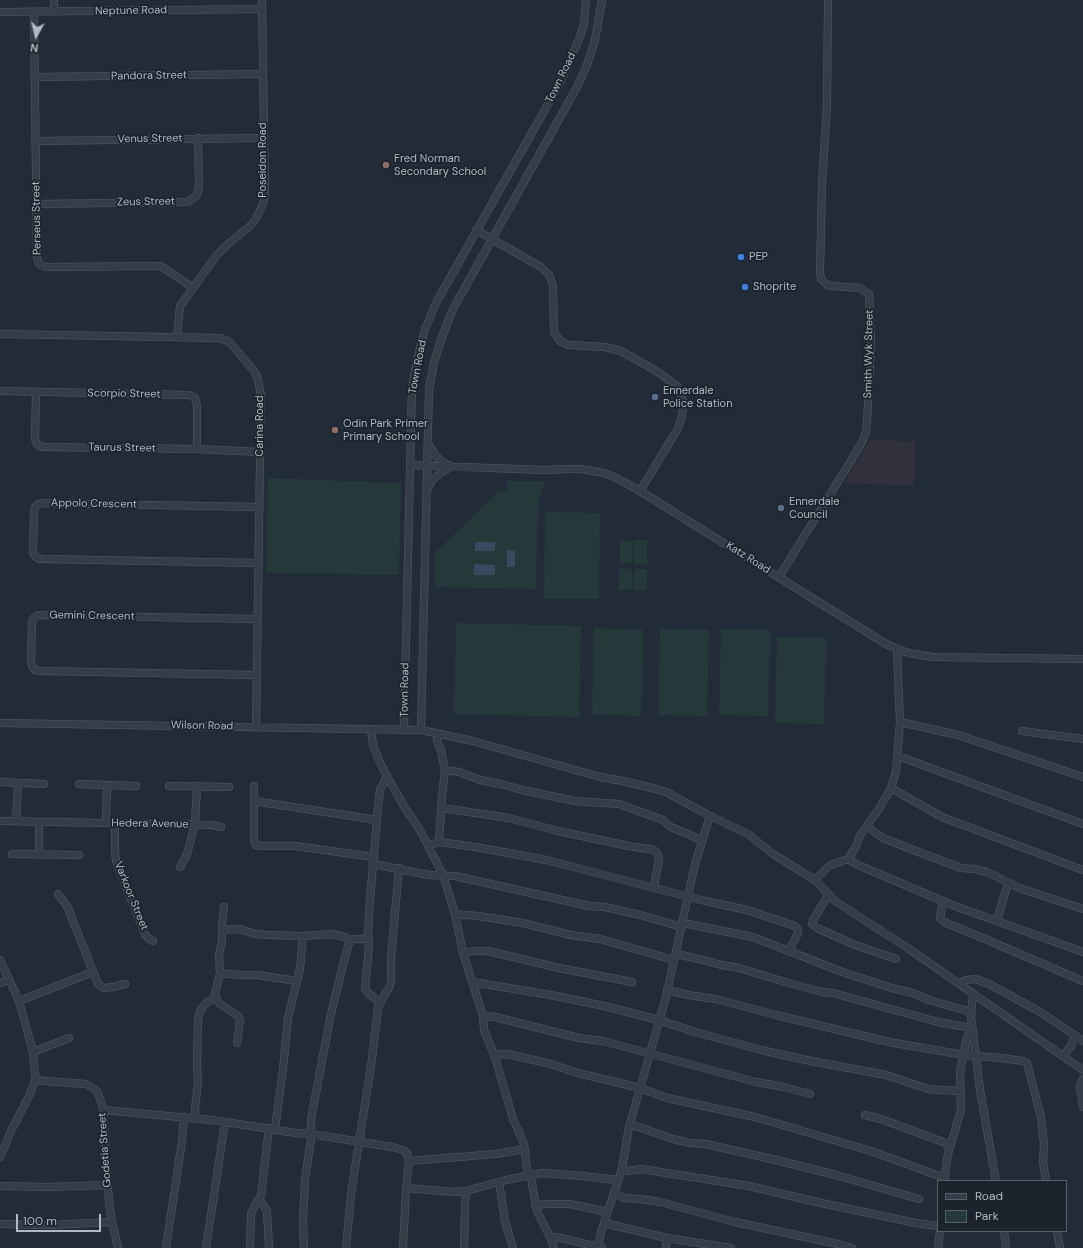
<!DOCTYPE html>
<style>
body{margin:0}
#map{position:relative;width:1083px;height:1248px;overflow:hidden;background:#222c38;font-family:"DM Sans",sans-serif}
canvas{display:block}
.legend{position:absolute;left:937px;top:1180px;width:130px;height:52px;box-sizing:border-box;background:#1b232d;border:1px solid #575f69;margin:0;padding:5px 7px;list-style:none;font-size:12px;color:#b0b9c4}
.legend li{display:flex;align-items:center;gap:8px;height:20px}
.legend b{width:20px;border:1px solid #575f69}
.north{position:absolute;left:16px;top:16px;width:40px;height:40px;-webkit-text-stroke:3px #1b232d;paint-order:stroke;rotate:188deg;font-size:11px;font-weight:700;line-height:16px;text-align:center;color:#b0b9c4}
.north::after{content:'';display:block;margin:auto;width:14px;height:18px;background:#b0b9c4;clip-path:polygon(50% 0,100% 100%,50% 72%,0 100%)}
.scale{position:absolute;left:16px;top:1214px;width:85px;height:18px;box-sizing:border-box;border:2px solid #b0b9c4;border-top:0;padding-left:5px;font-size:12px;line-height:14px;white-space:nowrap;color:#b0b9c4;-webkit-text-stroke:3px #1b232d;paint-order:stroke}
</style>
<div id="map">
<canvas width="1083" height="1248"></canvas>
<ul class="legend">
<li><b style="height:5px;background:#353e48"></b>Road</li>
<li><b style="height:11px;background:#25393a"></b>Park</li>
</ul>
<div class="north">N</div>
<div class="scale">100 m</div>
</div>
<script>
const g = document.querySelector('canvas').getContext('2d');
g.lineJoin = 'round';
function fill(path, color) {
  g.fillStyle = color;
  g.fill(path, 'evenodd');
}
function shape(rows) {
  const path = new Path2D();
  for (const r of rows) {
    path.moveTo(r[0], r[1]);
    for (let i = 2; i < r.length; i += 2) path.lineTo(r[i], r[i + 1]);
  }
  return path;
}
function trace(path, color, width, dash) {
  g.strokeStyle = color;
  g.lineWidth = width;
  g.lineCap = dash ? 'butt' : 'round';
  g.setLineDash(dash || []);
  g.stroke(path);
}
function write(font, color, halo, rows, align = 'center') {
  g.font = font + ' "DM Sans",sans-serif';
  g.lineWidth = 3.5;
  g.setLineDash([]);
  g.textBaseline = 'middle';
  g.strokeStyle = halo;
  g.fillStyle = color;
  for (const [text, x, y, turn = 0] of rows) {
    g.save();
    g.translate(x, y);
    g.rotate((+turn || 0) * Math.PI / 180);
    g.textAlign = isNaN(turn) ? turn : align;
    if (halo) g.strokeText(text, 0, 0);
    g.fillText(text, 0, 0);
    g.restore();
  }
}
const medical = shape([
 [871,439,915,442,914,486,844,483]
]);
const green = shape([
 [268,478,401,483,399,575,266,573],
 [507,481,546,481,538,500,536,589,435,587,435,553,499,491,507,491],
 [545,512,600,513,599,599,544,599],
 [634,540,647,540,647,565,634,564],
 [620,541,633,541,632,563,620,563],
 [619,568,632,569,632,590,619,590],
 [634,569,647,569,647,591,633,590],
 [456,623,581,626,579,717,454,714],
 [594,628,643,630,641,716,592,714],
 [660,629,709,630,707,716,658,715],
 [721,629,770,630,768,716,719,715],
 [777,637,826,638,824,724,775,723]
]);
const water = shape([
 [475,542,495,542,495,551,475,551],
 [507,550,515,551,515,567,507,567],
 [474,564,495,565,495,575,474,575]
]);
const minor = shape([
 [54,0,54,12],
 [0,12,262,9],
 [34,12,37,258,39,264,45,267,48,267,160,266,170,272,193,288],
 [34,77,263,74],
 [35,141,264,138],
 [36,204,186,202,190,201,196,196,199,189,198,138],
 [476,230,541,267,549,275,553,286,554,332,560,341,569,345,605,347,621,351,658,372,677,386,683,401,682,416,680,423,677,430,640,491],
 [0,334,220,338,228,341,232,345,254,371,258,379,261,396,256,727],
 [177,336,180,306,216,256,227,245,250,226,256,219,264,201,265,190,262,0],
 [0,391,189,395,195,398,197,405,197,449],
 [36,392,35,439,37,444,41,447,197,449,260,452],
 [428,443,436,456,444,463,451,466],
 [410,465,544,470,568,469,581,469,604,473,616,478,640,491,886,644,897,649,909,653,932,657,1083,659],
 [427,490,432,480,437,476,449,468],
 [259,563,41,559,37,558,34,555,33,551,34,512,35,507,38,504,43,503,259,507],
 [779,577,857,451,862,442,866,432,867,423,871,344,869,294,860,288,832,286,827,285,821,279,820,272,822,184,827,105,828,0],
 [257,675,39,671,35,670,32,666,31,662,32,623,33,619,36,616,40,615,258,619],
 [900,722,958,735,1083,777],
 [0,723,421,730,473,741,600,777,623,781,656,789,666,792,710,816,748,834,773,854,815,880,835,901,909,949,1083,1070],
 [371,729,373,746,383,769,405,808,420,830,443,875,455,914,463,953,483,1016,484,1030,495,1057,513,1119,524,1144,527,1169,531,1178,537,1211,550,1237,554,1248],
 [404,730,411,427,412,389,417,360,425,329,437,301,561,81,580,37,584,24,586,0],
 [421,730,428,429,429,390,434,362,443,334,453,309,577,87,587,65,595,40,602,0],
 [1022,731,1083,739],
 [437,734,437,741,441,750,445,770,442,796,439,842],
 [898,756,1083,824],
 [445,770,459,772,480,780,501,784,522,790,575,801,619,804,663,820,671,827,702,840],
 [1,782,44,784],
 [79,784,136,786],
 [169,786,229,787],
 [254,786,254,842,256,845,263,846,295,846,374,857],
 [891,788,942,817,1083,870],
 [254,801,377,820],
 [442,808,509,818,558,831,629,846,654,850,658,854,659,859,654,887],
 [0,821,212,825,221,827],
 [16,821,18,783],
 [39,822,39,854],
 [106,823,107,785],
 [115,823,115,850,116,861,145,934,148,938,153,941],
 [867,826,877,834,885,839,929,856,961,868,975,869,987,872,1019,888,1083,909],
 [429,845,439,842,476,847,546,860,705,901,747,910,795,926,798,930,798,933,789,951],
 [12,854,79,855],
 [848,859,858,865,952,905,1083,952],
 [373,864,429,875,455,876,589,906,605,907,640,915,682,927],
 [180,867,187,854,195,824,197,786],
 [815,880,830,865,848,859,855,848,861,834,879,809,891,788,896,772,900,722,897,649],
 [58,894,67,906,98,984,103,988,113,987,125,984],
 [829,894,813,920,812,924,817,928,855,945,896,959],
 [943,901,940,918,944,922,985,939,1083,981],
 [224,907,222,924,222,941,219,955,220,973,215,994,216,999,220,1004,237,1015,240,1020,237,1043],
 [455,914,478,916,523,923,571,935,600,939,674,960],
 [997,920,1008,883],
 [683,923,753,937,845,973,892,988,913,993,929,1000,971,1012],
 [223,930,240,929,255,934,270,935,303,936,332,934,345,937,351,941],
 [368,936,369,942,368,958,365,988,368,993,377,1000,381,1001],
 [463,953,474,951,488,951,559,968,632,982],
 [676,954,704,960,721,965,739,968,785,982,822,992,833,993,938,1022,972,1028,966,1041,960,1073,961,1110,948,1154,944,1181],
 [0,960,19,1001,33,1052,35,1075,36,1079],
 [220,973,241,975,257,975,297,981],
 [473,982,551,995,604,1006,659,1020,695,1032,761,1050,806,1060,886,1075,928,1089,940,1090,961,1091],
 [0,983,8,980],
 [959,984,966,980,976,979,991,985,1042,1013,1083,1041],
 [667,990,688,995,716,999,776,1015,889,1042,964,1055,1001,1058,1023,1061,1027,1063,1041,1117,1044,1144,1043,1162,1046,1181],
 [974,994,972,1003,971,1017,980,1090,996,1181],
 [19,1001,93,972],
 [483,1016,495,1017,579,1038,603,1041,756,1082,784,1087,810,1094],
 [33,1052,69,1038],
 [494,1055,507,1054,547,1063,578,1073,640,1088,667,1098,755,1117,871,1151,945,1178],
 [1063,1056,1071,1046,1075,1035],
 [36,1079,43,1081,86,1084,97,1091,101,1101,103,1110,109,1203,112,1222,118,1248],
 [1083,1079,1080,1086,1083,1107],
 [103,1110,212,1120,296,1133,311,1134,392,1147,403,1150,407,1153,409,1161,406,1188,403,1248],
 [865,1115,881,1119,951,1145],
 [194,1118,198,1082,197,1065,198,1019,200,1011,205,1004,216,997],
 [630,1124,673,1139,690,1143,706,1144,776,1160,836,1175,919,1199],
 [275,1129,283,1069,288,1018,300,968,303,936],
 [0,1157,12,1129,29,1096,36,1079],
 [409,1161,496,1154,525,1149],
 [622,1169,628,1171,641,1169,749,1186,821,1203,916,1223,938,1226],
 [499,1182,505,1221,513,1248],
 [0,1186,48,1187,108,1185],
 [406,1188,455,1192,466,1191,506,1180,543,1173,582,1176,618,1180],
 [614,1193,624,1198,640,1199,660,1202,735,1222,838,1244,852,1248],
 [259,1199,267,1211,269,1248],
 [535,1205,547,1204,569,1204,589,1208,607,1212],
 [604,1223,667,1238,731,1248],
 [0,1224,50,1225,112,1222],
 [1004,1231,1006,1248],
 [1057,1231,1060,1248],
 [550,1237,561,1238,602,1248],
 [598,1247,601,1232,622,1169,629,1127,666,997,695,864,710,816],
 [166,1248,182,1141,184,1117],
 [206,1248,225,1122],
 [250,1248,251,1214,256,1203,261,1196,269,1128],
 [304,1248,303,1222,305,1179,311,1140,311,1119,331,1014,345,957,349,943,353,939,364,939,368,936,369,912,378,807,380,790,387,776],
 [346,1248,351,1194,372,1059,378,1008,381,1001,389,988,391,982,391,958,399,868],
 [464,1248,465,1206,466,1191],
 [666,1248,667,1238],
 [938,1248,940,1231]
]);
const markers = [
 [386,165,4,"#8d6e63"],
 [741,257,4,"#3f7fe0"],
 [745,287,4,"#3f7fe0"],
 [655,397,4,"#5c6f8a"],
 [335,430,4,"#8d6e63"],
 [781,508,4,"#5c6f8a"]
];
const streetNames = [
 ["Neptune Road",131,11,-1],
 ["Pandora Street",149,76,-1],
 ["Town Road",561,78,-64],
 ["Venus Street",150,139,-1],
 ["Poseidon Road",263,160,-90],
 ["Zeus Street",146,202,-1],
 ["Perseus Street",37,218,-91],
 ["Smith Wyk Street",869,354,-89],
 ["Town Road",418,367,-79],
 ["Scorpio Street",124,394,1],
 ["Carina Road",260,426,-90],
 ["Taurus Street",122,448,1],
 ["Appolo Crescent",94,504,1],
 ["Katz Road",748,558,32],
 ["Gemini Crescent",92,616,1],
 ["Town Road",405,690,-89],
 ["Wilson Road",202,726,1],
 ["Hedera Avenue",150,824,1],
 ["Varkoor Street",131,896,68],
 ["Godetia Street",105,1150,-94]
];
const poiNames = [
 ["Fred Norman",394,159],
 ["Secondary School",394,172],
 ["PEP",749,257],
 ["Shoprite",753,287],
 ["Ennerdale",663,391],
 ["Police Station",663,404],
 ["Odin Park Primer",343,424],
 ["Primary School",343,437],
 ["Ennerdale",789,502],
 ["Council",789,515]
];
fill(medical, '#31303d');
fill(green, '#25393a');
fill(water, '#384a60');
trace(minor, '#535c66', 8);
trace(minor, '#353e48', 7);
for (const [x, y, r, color] of markers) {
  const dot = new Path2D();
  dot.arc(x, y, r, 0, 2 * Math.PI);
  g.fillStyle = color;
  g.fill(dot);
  trace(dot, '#1b232d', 1.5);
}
write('11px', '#b0b9c4', '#1b232d', streetNames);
write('11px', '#b0b9c4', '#1b232d', poiNames, 'left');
</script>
